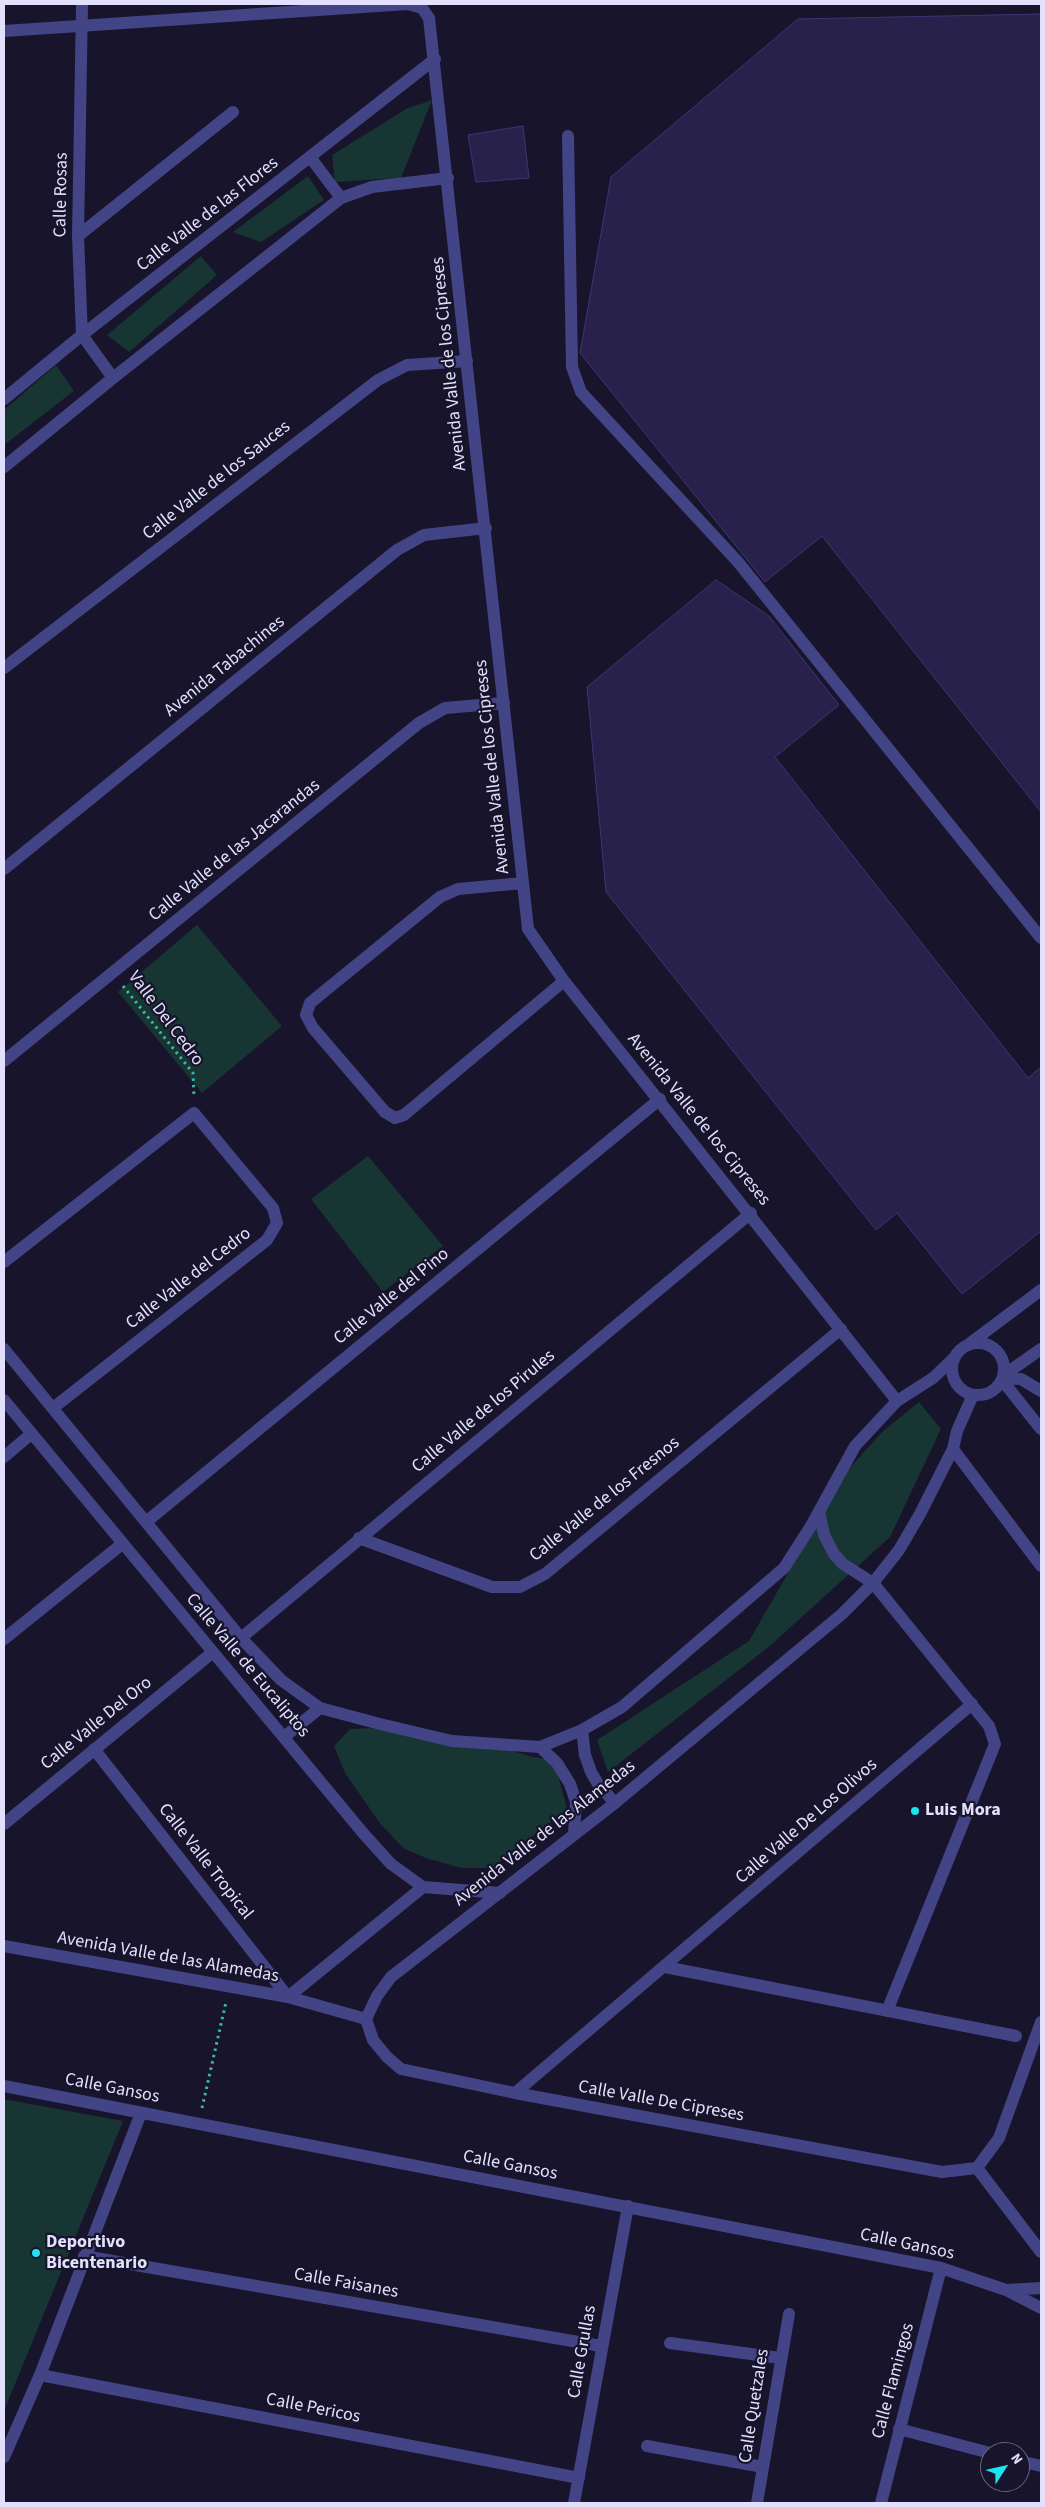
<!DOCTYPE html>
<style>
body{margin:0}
#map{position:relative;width:1045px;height:2507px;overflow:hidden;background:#17142b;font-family:"Source Sans 3",sans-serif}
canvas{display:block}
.frame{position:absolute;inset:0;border:5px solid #e2e0fd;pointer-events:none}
.north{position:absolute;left:980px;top:2442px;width:50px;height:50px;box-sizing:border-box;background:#17142b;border:1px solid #68667f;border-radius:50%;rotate:55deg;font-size:14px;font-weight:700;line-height:20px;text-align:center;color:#e2e0fd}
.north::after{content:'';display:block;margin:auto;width:18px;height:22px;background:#1ce3ed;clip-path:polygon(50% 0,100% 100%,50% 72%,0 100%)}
</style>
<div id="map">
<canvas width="1045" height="2507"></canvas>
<div class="frame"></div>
<div class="north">N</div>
</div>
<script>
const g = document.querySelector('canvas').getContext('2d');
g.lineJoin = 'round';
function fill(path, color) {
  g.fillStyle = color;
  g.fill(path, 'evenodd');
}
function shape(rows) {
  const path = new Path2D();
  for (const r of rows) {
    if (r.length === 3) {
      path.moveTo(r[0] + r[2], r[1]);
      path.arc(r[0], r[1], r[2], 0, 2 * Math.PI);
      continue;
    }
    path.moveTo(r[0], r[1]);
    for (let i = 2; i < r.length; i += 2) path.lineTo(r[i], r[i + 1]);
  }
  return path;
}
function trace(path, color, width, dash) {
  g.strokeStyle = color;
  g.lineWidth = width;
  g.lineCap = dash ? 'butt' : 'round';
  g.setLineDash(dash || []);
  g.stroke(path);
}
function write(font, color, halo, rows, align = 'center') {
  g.font = font + ' "Source Sans 3",sans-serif';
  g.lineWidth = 4.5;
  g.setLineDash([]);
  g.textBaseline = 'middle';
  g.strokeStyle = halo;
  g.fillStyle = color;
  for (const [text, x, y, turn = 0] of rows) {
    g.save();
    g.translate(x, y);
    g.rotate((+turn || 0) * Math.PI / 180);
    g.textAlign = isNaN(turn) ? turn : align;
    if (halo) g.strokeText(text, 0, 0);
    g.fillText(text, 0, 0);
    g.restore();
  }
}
const green = shape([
 [432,100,401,178,335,182,332,155,406,109],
 [308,176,324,200,261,242,233,232],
 [201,256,217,275,129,352,107,335],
 [56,365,74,391,4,445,4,410],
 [197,925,282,1026,202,1093,118,992],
 [368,1156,443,1246,383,1292,311,1199],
 [919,1402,941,1429,890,1537,771,1645,608,1772,597,1740,749,1641,846,1472,882,1432],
 [370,1728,497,1746,533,1757,554,1760,567,1809,492,1868,461,1868,426,1858,403,1848,379,1822,345,1773,334,1746,350,1729],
 [4,2099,123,2121,4,2411]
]);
const building = shape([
 [1041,14,1041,812,822,536,765,582,580,353,611,177,798,19,1041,14],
 [523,126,529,178,476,182,468,135,523,126],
 [716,580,769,616,839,705,775,757,1028,1078,1041,1067,1041,1231,962,1294,897,1213,876,1230,606,892,587,687,716,580]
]);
const path = shape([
 [123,986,193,1073,194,1097],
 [202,2108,226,2002]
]);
const minor = shape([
 [82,4,78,236,82,335,113,378],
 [4,31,408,4,422,8,429,18,528,929,564,981,897,1401],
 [568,136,572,367,581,392,738,562,1041,938],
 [310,157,341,198],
 [78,236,233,112],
 [4,399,82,335,435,59],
 [4,467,113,378,341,198,372,187,448,178],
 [4,668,378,380,407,365,467,361],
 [4,869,397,550,424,535,486,528],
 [523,883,458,889,440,897,310,1003,306,1015,313,1028,385,1112,395,1118,404,1115,564,981],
 [4,1061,419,723,445,708,504,703],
 [4,1262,194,1113,273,1208,277,1223,267,1240,53,1408],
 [978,1369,26],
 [969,1344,1041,1290],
 [4,1349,241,1638,281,1680,320,1708,380,1724,452,1741,540,1747,582,1730,622,1707,784,1568,811,1526,855,1446,897,1401,933,1378,954,1358],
 [1004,1375,1041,1349],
 [1003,1378,1021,1379,1041,1391],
 [1002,1380,1041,1429],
 [4,1400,363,1833,391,1864,423,1887,500,1893],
 [953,1449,1041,1566],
 [4,1457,31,1434],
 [819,1511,824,1535,834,1554,843,1564,873,1583,989,1726,995,1744,887,2011],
 [146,1522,660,1099],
 [359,1538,492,1587,520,1587,545,1574,841,1329],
 [241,1638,751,1213],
 [4,1639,122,1544],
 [582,1730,585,1755,591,1772,598,1784,615,1803],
 [284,1737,320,1708],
 [540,1747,557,1763,570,1784,576,1802,574,1834],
 [94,1749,288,1997,423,1887],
 [4,1824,213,1652],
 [4,1946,288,1997,366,2019],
 [665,1967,1016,2036],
 [366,2019,377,1996,391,1977,615,1803,842,1614,873,1583,899,1550,920,1514,953,1449,957,1431,973,1395],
 [366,2019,373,2040,387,2057,401,2069,515,2093,942,2172,977,2168],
 [4,2086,941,2268,1006,2290,1041,2308],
 [515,2093,972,1704],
 [977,2168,999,2138,1041,2022],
 [977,2168,1041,2252],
 [84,2256,601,2346],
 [1006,2290,1041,2288],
 [670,2343,780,2358],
 [40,2375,579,2478],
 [899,2429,990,2453],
 [647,2446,763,2467],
 [4,2457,40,2375,141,2113],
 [1020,2461,1041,2466],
 [574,2503,628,2206],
 [757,2503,789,2314],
 [881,2503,941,2268]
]);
const markers = [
 [915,1811,5,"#1ce3ed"],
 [36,2253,5,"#1ce3ed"]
];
const streetNames = [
 ["Calle Rosas",62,195,-89],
 ["Calle Valle de las Flores",208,215,-38],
 ["Avenida Valle de los Cipreses",450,364,-96],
 ["Calle Valle de los Sauces",217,481,-38],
 ["Avenida Tabachines",225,667,-39],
 ["Avenida Valle de los Cipreses",493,767,-96],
 ["Calle Valle de las Jacarandas",235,851,-39],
 ["Valle Del Cedro",165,1019,53],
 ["Avenida Valle de los Cipreses",698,1120,51],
 ["Calle Valle del Cedro",189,1279,-38],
 ["Calle Valle del Pino",392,1297,-39],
 ["Calle Valle de los Pirules",484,1412,-40],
 ["Calle Valle de los Fresnos",605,1500,-39],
 ["Calle Valle de Eucaliptos",247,1666,50],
 ["Calle Valle Del Oro",97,1724,-39],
 ["Calle Valle De Los Olivos",807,1822,-41],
 ["Avenida Valle de las Alamedas",545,1834,-38],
 ["Calle Valle Tropical",205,1862,52],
 ["Avenida Valle de las Alamedas",168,1958,10],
 ["Calle Gansos",112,2089,11],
 ["Calle Valle De Cipreses",661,2102,10],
 ["Calle Gansos",510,2166,11],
 ["Calle Gansos",907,2245,12],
 ["Calle Faisanes",346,2284,10],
 ["Calle Grullas",583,2352,-80],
 ["Calle Flamingos",894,2381,-75],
 ["Calle Quetzales",755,2406,-81],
 ["Calle Pericos",313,2409,11]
];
const poiNames = [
 ["Luis Mora",925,1811],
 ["Deportivo",46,2243],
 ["Bicentenario",46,2264]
];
fill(green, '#173532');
fill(building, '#27214b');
trace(building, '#3e3575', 1);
trace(path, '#3bb6a8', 3, [2.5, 4]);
trace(minor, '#434486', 12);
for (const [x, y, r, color] of markers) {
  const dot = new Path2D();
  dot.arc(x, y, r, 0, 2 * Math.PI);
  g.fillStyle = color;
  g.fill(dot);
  trace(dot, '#17142b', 2);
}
write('18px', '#e2e0fd', '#17142b', streetNames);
write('bold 18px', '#e2e0fd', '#17142b', poiNames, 'left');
</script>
